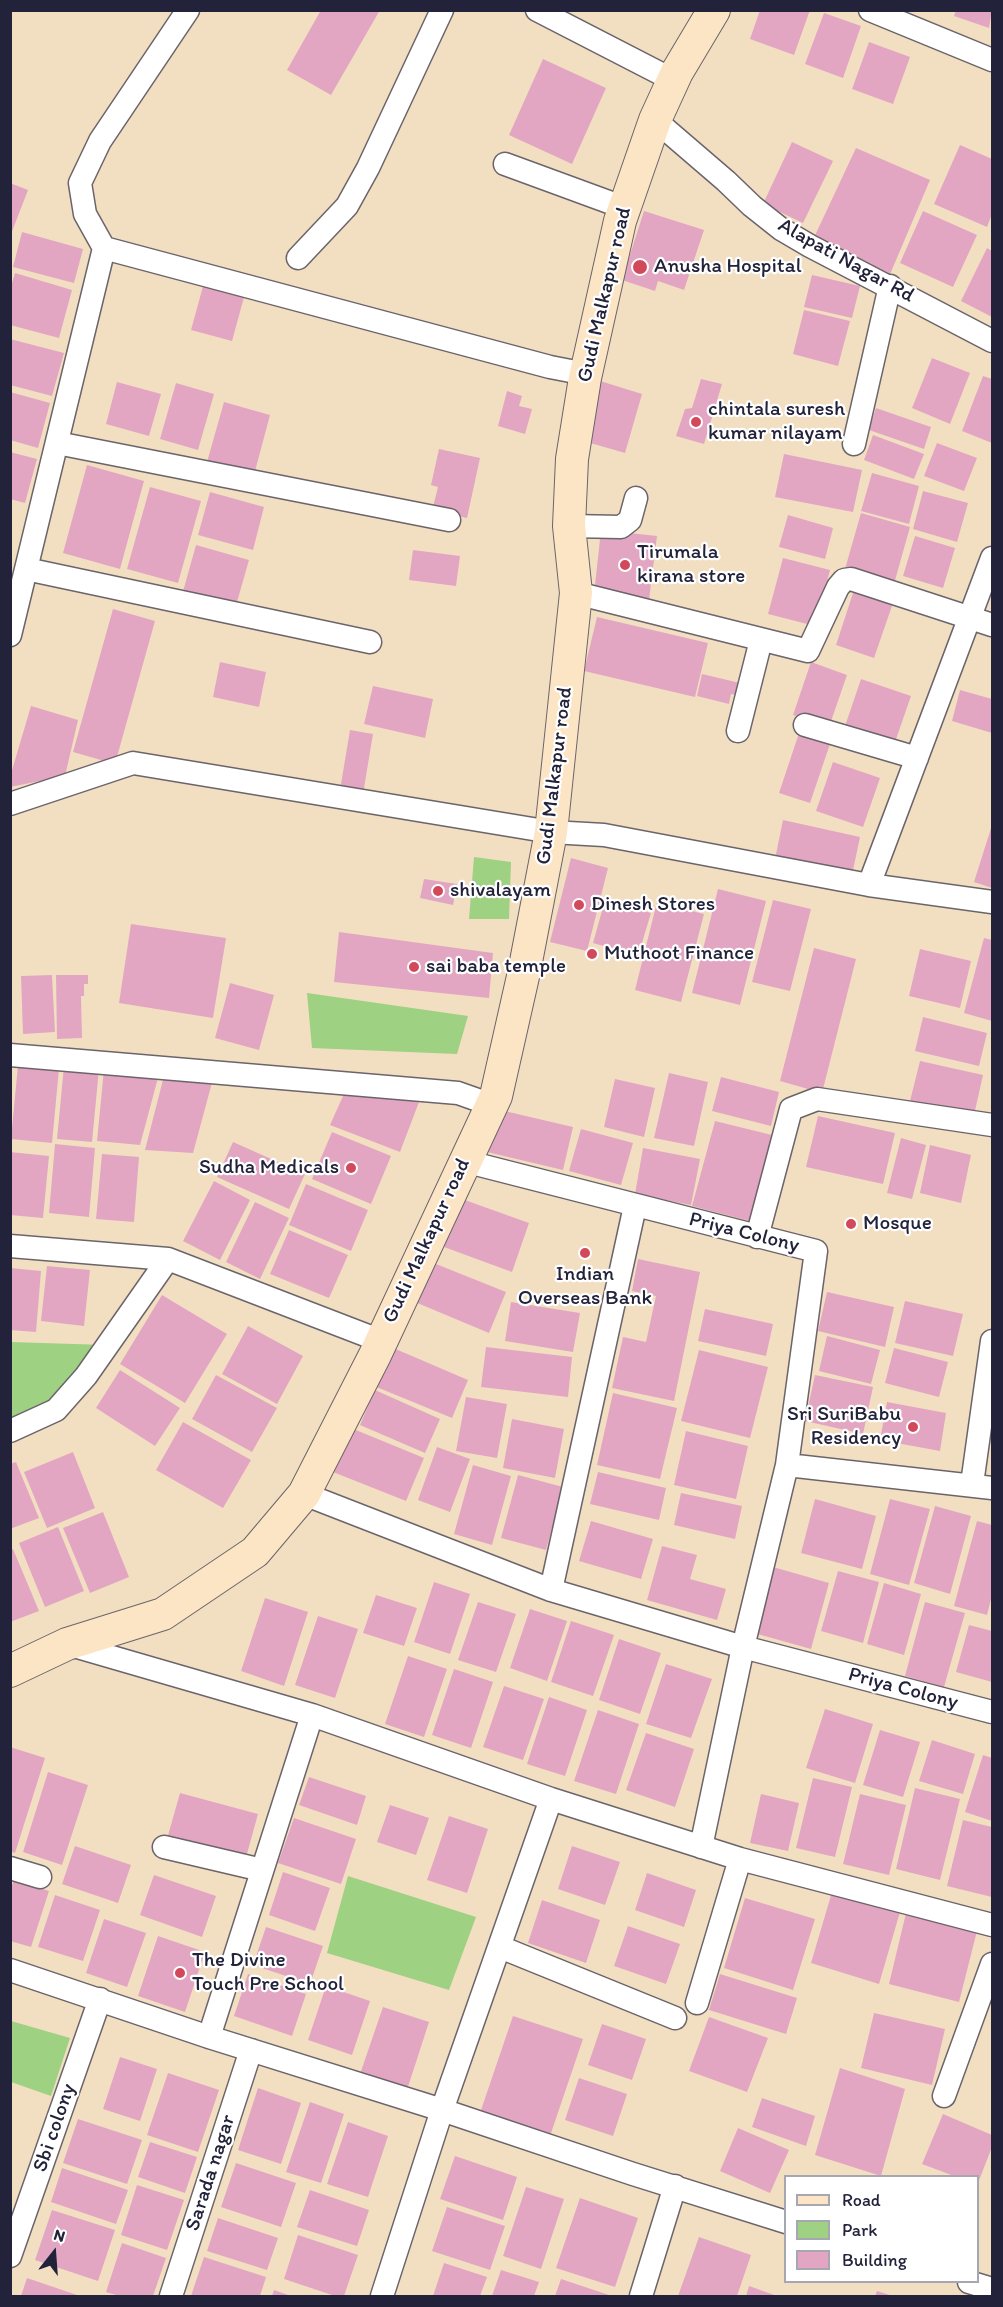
<!DOCTYPE html>
<style>
body{margin:0}
#map{position:relative;width:1003px;height:2307px;overflow:hidden;background:#f2dfc2;font-family:Itim,sans-serif}
canvas{display:block}
.frame{position:absolute;inset:0;border:12px solid #22223b;pointer-events:none}
.legend{position:absolute;left:784px;top:2175px;width:195px;height:108px;box-sizing:border-box;background:#fff;border:2px solid #a7a7b1;margin:0;padding:8px 10px;list-style:none;font-size:18px;color:#22223b}
.legend li{display:flex;align-items:center;gap:12px;height:30px}
.legend b{width:30px;border:2px solid #a7a7b1}
.north{position:absolute;left:24px;top:2223px;width:60px;height:60px;-webkit-text-stroke:4px #fff;paint-order:stroke;rotate:17deg;font-size:16px;font-weight:700;line-height:24px;text-align:center;color:#22223b}
.north::after{content:'';display:block;margin:auto;width:21px;height:27px;background:#22223b;clip-path:polygon(50% 0,100% 100%,50% 72%,0 100%)}
</style>
<div id="map">
<canvas width="1003" height="2307"></canvas>
<div class="frame"></div>
<ul class="legend">
<li><b style="height:8px;background:#fce5c4"></b>Road</li>
<li><b style="height:16px;background:#9ed181"></b>Park</li>
<li><b style="height:16px;background:#e3a6c2"></b>Building</li>
</ul>
<div class="north">N</div>
</div>
<script>
const g = document.querySelector('canvas').getContext('2d');
g.lineJoin = 'round';
function fill(path, color) {
  g.fillStyle = color;
  g.fill(path, 'evenodd');
}
function shape(rows) {
  const path = new Path2D();
  for (const r of rows) {
    path.moveTo(r[0], r[1]);
    for (let i = 2; i < r.length; i += 2) path.lineTo(r[i], r[i + 1]);
  }
  return path;
}
function trace(path, color, width, dash) {
  g.strokeStyle = color;
  g.lineWidth = width;
  g.lineCap = dash ? 'butt' : 'round';
  g.setLineDash(dash || []);
  g.stroke(path);
}
function write(font, color, halo, rows, align = 'center') {
  g.font = font + ' Itim,sans-serif';
  g.lineWidth = 4.5;
  g.setLineDash([]);
  g.textBaseline = 'middle';
  g.strokeStyle = halo;
  g.fillStyle = color;
  for (const [text, x, y, turn = 0] of rows) {
    g.save();
    g.translate(x, y);
    g.rotate((+turn || 0) * Math.PI / 180);
    g.textAlign = isNaN(turn) ? turn : align;
    if (halo) g.strokeText(text, 0, 0);
    g.fillText(text, 0, 0);
    g.restore();
  }
}
const green = shape([
 [474,857,511,862,509,919,469,919],
 [307,993,468,1016,457,1054,312,1048],
 [11,1342,106,1345,58,1410,11,1428],
 [348,1876,476,1917,449,1990,327,1953],
 [11,2021,70,2038,51,2096,11,2082]
]);
const building = shape([
 [321,10,380,10,331,95,287,70],
 [760,10,810,10,794,55,750,39],
 [956,10,992,10,989,28,954,16],
 [824,13,861,26,843,78,805,64],
 [869,42,910,57,893,104,852,89],
 [543,59,606,88,572,164,509,135],
 [792,142,833,161,803,223,763,204],
 [960,145,992,159,992,214,987,227,934,204],
 [856,148,930,180,888,279,810,246],
 [10,183,28,190,11,234,10,234],
 [644,211,704,230,684,290,658,281,655,291,622,280],
 [923,211,977,235,953,287,900,263],
 [22,232,83,249,74,283,13,267],
 [987,248,992,251,992,317,961,301],
 [15,273,72,290,59,338,10,325,10,290],
 [812,275,860,286,852,318,804,307],
 [205,279,246,290,232,341,191,330],
 [804,310,850,321,838,366,793,354],
 [10,339,64,353,52,396,10,385],
 [932,358,970,373,950,424,912,408],
 [983,376,992,379,992,443,962,431],
 [701,379,722,384,704,444,676,436,685,409,692,408],
 [597,380,642,394,625,453,580,440],
 [117,382,161,394,149,436,106,424],
 [176,383,214,394,198,450,160,439],
 [507,391,522,396,519,406,532,409,525,434,498,426],
 [10,392,50,403,38,448,10,440],
 [224,402,270,415,254,475,207,462],
 [876,408,931,427,924,449,869,430],
 [873,435,924,454,914,479,864,460],
 [937,443,977,458,964,491,924,476],
 [439,449,480,458,467,518,432,511,438,487,431,485],
 [10,452,37,459,25,503,10,499],
 [784,454,862,470,853,512,775,497],
 [87,465,144,481,120,569,63,553],
 [872,473,919,486,909,524,861,511],
 [150,487,201,501,178,583,127,569],
 [923,491,968,503,957,542,913,529],
 [210,492,264,507,253,550,198,535],
 [861,513,910,527,894,584,845,569],
 [788,515,833,528,825,559,779,547],
 [601,530,657,536,649,600,594,594],
 [915,536,955,548,943,588,903,576],
 [196,545,249,560,235,609,182,595],
 [413,550,460,556,456,586,409,580],
 [783,558,830,570,815,626,768,614],
 [854,590,893,603,874,658,836,645],
 [113,609,155,621,115,764,73,752],
 [597,617,708,643,695,697,584,671],
 [220,662,266,672,259,707,213,697],
 [811,662,847,675,829,727,793,715],
 [702,674,740,683,737,695,731,694,729,704,697,696],
 [861,679,911,696,894,745,844,729],
 [373,686,433,699,425,738,364,724],
 [960,690,992,699,992,733,952,721],
 [31,706,78,720,65,776,10,787,10,777],
 [350,730,373,734,362,800,339,796],
 [799,733,830,744,810,803,779,793],
 [833,762,880,778,863,827,816,811],
 [783,820,860,837,852,875,775,859],
 [992,825,992,888,974,882],
 [571,858,608,868,587,951,550,942],
 [424,879,457,884,453,905,420,898],
 [718,889,766,901,740,1005,692,993],
 [605,900,651,913,638,956,593,943],
 [773,900,811,909,790,991,752,982],
 [657,902,704,914,681,1002,635,990],
 [131,924,226,938,213,1018,119,1003],
 [339,932,493,953,489,998,334,982],
 [984,938,992,940,992,1021,964,1013],
 [814,948,856,959,822,1093,780,1081],
 [920,949,971,961,960,1008,909,996],
 [52,975,55,1032,23,1034,21,976],
 [56,975,88,975,88,984,84,984,84,996,81,996,82,1038,57,1039],
 [230,983,274,995,259,1050,215,1038],
 [923,1017,987,1033,979,1066,915,1051],
 [920,1061,983,1075,974,1115,910,1101],
 [18,1065,59,1069,52,1143,11,1139],
 [64,1066,99,1069,92,1142,57,1139],
 [166,1068,213,1079,193,1153,145,1150],
 [104,1069,159,1074,140,1145,97,1141],
 [669,1073,708,1082,694,1146,654,1138],
 [721,1077,779,1092,771,1126,712,1111],
 [615,1079,655,1088,644,1137,604,1127],
 [347,1087,387,1088,419,1102,400,1152,330,1125],
 [496,1109,573,1127,563,1170,487,1152],
 [818,1116,895,1133,883,1184,806,1167],
 [715,1121,772,1135,750,1221,692,1206],
 [581,1129,633,1143,621,1185,569,1171],
 [332,1132,391,1156,371,1204,312,1179],
 [901,1138,926,1145,912,1199,887,1193],
 [233,1142,305,1174,289,1209,217,1177],
 [55,1144,95,1148,89,1217,49,1213],
 [930,1145,971,1155,961,1203,920,1193],
 [643,1148,700,1159,691,1205,635,1194],
 [10,1152,49,1156,43,1218,10,1215],
 [102,1154,139,1157,134,1222,96,1219],
 [214,1181,250,1200,220,1260,183,1241],
 [306,1184,368,1210,351,1251,289,1225],
 [462,1199,529,1223,512,1272,444,1247],
 [255,1202,289,1218,260,1279,226,1262],
 [289,1230,348,1255,329,1298,270,1274],
 [638,1259,700,1272,674,1401,612,1388,623,1337,646,1342,656,1296,632,1291],
 [431,1262,506,1292,489,1333,415,1302],
 [47,1266,90,1270,84,1326,41,1321],
 [10,1268,41,1271,36,1332,10,1330],
 [827,1292,894,1307,885,1347,818,1331],
 [162,1295,227,1334,185,1403,120,1364],
 [905,1301,963,1314,953,1356,895,1343],
 [511,1302,580,1313,573,1352,505,1341],
 [705,1309,773,1324,766,1356,698,1341],
 [248,1326,303,1356,277,1404,222,1374],
 [827,1336,880,1350,871,1384,819,1371],
 [391,1347,468,1380,452,1418,374,1386],
 [486,1347,572,1357,568,1397,481,1387],
 [894,1348,948,1362,939,1397,885,1383],
 [699,1350,768,1367,750,1438,681,1421],
 [120,1370,180,1408,155,1446,96,1408],
 [216,1375,277,1408,252,1452,192,1419],
 [815,1375,873,1387,863,1434,805,1421],
 [375,1390,440,1419,425,1453,360,1425],
 [613,1393,677,1408,660,1479,597,1465],
 [466,1397,507,1404,497,1458,456,1451],
 [887,1402,946,1413,940,1451,880,1440],
 [512,1419,564,1429,555,1478,503,1468],
 [183,1422,251,1460,223,1508,156,1470],
 [351,1428,424,1458,406,1501,333,1472],
 [686,1431,748,1446,736,1499,674,1485],
 [437,1447,470,1459,450,1512,418,1500],
 [73,1452,95,1508,47,1528,24,1472],
 [16,1462,39,1518,10,1529,10,1464],
 [473,1465,511,1476,492,1545,454,1534],
 [598,1472,666,1488,659,1520,590,1504],
 [518,1475,563,1487,546,1550,501,1538],
 [681,1493,742,1506,735,1539,674,1525],
 [815,1499,876,1516,862,1569,801,1553],
 [890,1499,930,1509,909,1585,870,1574],
 [935,1506,971,1516,950,1594,914,1583],
 [103,1512,129,1577,90,1593,63,1528],
 [591,1521,653,1539,641,1579,579,1561],
 [977,1521,992,1525,992,1595,987,1615,954,1606],
 [58,1527,84,1591,45,1607,19,1543],
 [662,1546,697,1555,690,1579,726,1589,717,1620,647,1600],
 [13,1549,39,1611,10,1622,10,1550],
 [773,1567,829,1583,811,1649,754,1633],
 [838,1571,879,1582,863,1643,821,1631],
 [434,1582,470,1594,450,1654,414,1642],
 [884,1583,921,1594,904,1655,867,1644],
 [376,1595,417,1608,404,1646,363,1633],
 [265,1598,308,1612,284,1686,241,1671],
 [478,1602,516,1614,496,1672,458,1660],
 [925,1602,965,1613,944,1687,905,1676],
 [530,1609,567,1621,547,1681,510,1668],
 [318,1616,358,1629,335,1698,295,1685],
 [571,1621,614,1635,593,1696,551,1682],
 [969,1625,992,1631,992,1682,956,1672],
 [619,1639,661,1653,640,1714,599,1700],
 [408,1656,447,1669,424,1737,385,1724],
 [666,1664,712,1679,691,1738,646,1724],
 [454,1669,493,1682,471,1748,432,1735],
 [504,1686,544,1699,523,1760,483,1747],
 [549,1697,587,1710,565,1776,527,1764],
 [825,1709,873,1724,855,1783,806,1768],
 [598,1710,639,1724,616,1794,574,1781],
 [880,1730,920,1742,903,1797,863,1785],
 [646,1733,694,1749,675,1807,626,1790],
 [932,1740,975,1754,963,1794,919,1781],
 [10,1747,45,1758,15,1853,10,1851],
 [983,1755,992,1758,992,1821,965,1812],
 [48,1772,88,1785,62,1865,23,1852],
 [309,1777,366,1796,357,1825,299,1805],
 [813,1778,852,1787,835,1857,796,1848],
 [915,1788,960,1799,940,1880,896,1869],
 [180,1793,258,1814,245,1861,167,1839],
 [761,1794,799,1803,788,1851,750,1843],
 [860,1794,906,1805,889,1875,843,1864],
 [390,1805,429,1818,416,1855,377,1842],
 [449,1816,488,1829,467,1893,427,1880],
 [294,1818,356,1839,341,1884,278,1863],
 [963,1820,992,1827,992,1897,947,1886],
 [75,1846,131,1865,118,1903,62,1884],
 [572,1846,620,1862,605,1905,558,1889],
 [283,1872,330,1888,315,1931,269,1915],
 [647,1873,696,1890,684,1927,635,1910],
 [154,1875,216,1896,202,1937,140,1915],
 [14,1880,49,1891,31,1947,10,1941,10,1890],
 [832,1892,900,1912,879,1984,811,1963],
 [55,1895,100,1910,83,1961,38,1947],
 [745,1898,815,1919,793,1990,724,1968],
 [542,1900,600,1920,586,1963,528,1943],
 [907,1909,978,1927,959,2002,889,1984],
 [104,1919,146,1933,127,1987,86,1973],
 [628,1926,680,1944,666,1984,614,1966],
 [266,1927,323,1946,310,1984,253,1965],
 [158,1936,205,1952,185,2012,138,1996],
 [248,1974,306,1994,292,2036,234,2016],
 [720,1974,797,1998,786,2034,709,2010],
 [326,1986,370,2001,352,2055,308,2040],
 [383,2007,429,2022,406,2093,359,2077],
 [874,2013,945,2029,932,2085,861,2068],
 [513,2016,583,2039,550,2136,480,2113],
 [709,2017,768,2038,747,2092,689,2071],
 [602,2024,646,2039,632,2080,588,2065],
 [120,2057,157,2069,140,2121,103,2109],
 [840,2068,905,2089,881,2176,815,2155],
 [168,2073,219,2090,198,2152,147,2135],
 [579,2078,627,2094,613,2136,565,2120],
 [258,2088,301,2103,281,2164,238,2150],
 [762,2098,815,2116,806,2146,752,2127],
 [310,2102,344,2114,321,2183,286,2172],
 [943,2114,992,2135,992,2147,978,2183,978,2176,954,2176,922,2164],
 [78,2119,142,2140,127,2184,63,2163],
 [348,2122,388,2136,368,2197,327,2184],
 [738,2128,789,2150,770,2193,720,2171],
 [150,2142,197,2157,185,2193,138,2177],
 [455,2156,517,2177,503,2220,440,2199],
 [236,2163,296,2183,281,2227,221,2207],
 [62,2168,128,2190,116,2224,51,2202],
 [137,2185,184,2200,167,2250,121,2235],
 [526,2187,564,2199,541,2269,503,2256],
 [310,2190,369,2210,357,2246,297,2227],
 [580,2198,638,2218,615,2287,556,2268],
 [447,2207,505,2226,490,2270,432,2251],
 [52,2210,115,2230,98,2281,35,2260],
 [218,2218,278,2238,267,2270,207,2251],
 [298,2235,358,2255,344,2296,335,2296,284,2279],
 [699,2237,751,2255,737,2296,678,2296],
 [122,2243,166,2258,153,2296,119,2296,106,2292],
 [204,2257,266,2277,260,2296,191,2296],
 [444,2263,487,2277,480,2296,433,2296],
 [501,2270,539,2282,534,2296,492,2296],
 [27,2278,80,2296,21,2296],
 [561,2279,612,2296,555,2296],
 [749,2286,777,2296,746,2296],
 [274,2290,291,2296,272,2296],
 [877,2291,893,2296,875,2296]
]);
const street = shape([
 [537,10,673,80],
 [870,10,992,60],
 [655,120,726,181,752,206,781,229,810,246,992,341],
 [505,164,625,208],
 [104,248,550,367,586,374],
 [298,258,347,206,368,168,442,10],
 [57,443,449,520],
 [854,444,890,286],
 [569,526,621,527,630,520,636,498],
 [26,569,370,642],
 [576,593,808,651,838,587,844,580,851,579,992,625],
 [10,635,104,248,85,214,80,183,100,141,188,10],
 [805,725,917,758],
 [738,731,761,640],
 [10,804,133,763,551,832,604,835,869,885,992,902],
 [869,885,992,558],
 [10,1055,458,1093,492,1105],
 [464,1161,816,1251,787,1465,743,1647,701,1847],
 [757,1237,791,1109,817,1099,992,1125],
 [10,1246,168,1259,381,1341],
 [10,1431,56,1410,86,1376,168,1259],
 [787,1465,992,1488],
 [972,1484,992,1341],
 [304,1494,551,1590,743,1647,992,1712],
 [551,1590,635,1206],
 [67,1644,312,1715,551,1799,740,1859,992,1925],
 [164,1847,262,1870],
 [10,1868,40,1877],
 [500,1947,675,2018],
 [10,1970,209,2037,442,2110,633,2174,786,2222],
 [697,2003,740,1859],
 [209,2037,312,1715],
 [944,2096,992,1964],
 [10,2256,100,1999],
 [969,2282,992,2289],
 [171,2296,251,2050],
 [382,2296,442,2110,551,1799],
 [641,2296,675,2186]
]);
const secondary = shape([
 [10,1671,67,1644,163,1614,255,1552,304,1494,375,1355,496,1096,524,972,551,832,576,593,569,526,572,459,585,378,620,221,655,120,677,72,714,10]
]);
const markers = [
 [640,267,8,"#d1495b"],
 [696,422,6,"#d1495b"],
 [625,565,6,"#d1495b"],
 [438,891,6,"#d1495b"],
 [579,905,6,"#d1495b"],
 [592,954,6,"#d1495b"],
 [414,967,6,"#d1495b"],
 [351,1168,6,"#d1495b"],
 [851,1224,6,"#d1495b"],
 [585,1253,6,"#d1495b"],
 [913,1427,6,"#d1495b"],
 [180,1973,6,"#d1495b"]
];
const streetNames = [
 ["Alapati Nagar Rd",846,261,29],
 ["Gudi Malkapur road",605,295,-77],
 ["Gudi Malkapur road",555,776,-83],
 ["Priya Colony",744,1233,14],
 ["Gudi Malkapur road",427,1241,-65],
 ["Priya Colony",903,1689,15],
 ["Sbi colony",55,2128,-71],
 ["Sarada nagar",211,2173,-72]
];
const poiNames = [
 ["Anusha Hospital",654,267],
 ["chintala suresh",708,410],
 ["kumar nilayam",708,434],
 ["Tirumala",637,553],
 ["kirana store",637,577],
 ["shivalayam",450,891],
 ["Dinesh Stores",591,905],
 ["Muthoot Finance",604,954],
 ["sai baba temple",426,967],
 ["Sudha Medicals",339,1168,"right"],
 ["Mosque",863,1224],
 ["Indian",585,1275,"center"],
 ["Overseas Bank",585,1299,"center"],
 ["Sri SuriBabu",901,1415,"right"],
 ["Residency",901,1439,"right"],
 ["The Divine",192,1961],
 ["Touch Pre School",192,1985]
];
fill(green, '#9ed181');
fill(building, '#e3a6c2');
trace(street, '#6b646a', 25);
trace(secondary, '#6b646a', 34);
trace(street, '#fff', 22);
trace(secondary, '#fce5c4', 32);
for (const [x, y, r, color] of markers) {
  const dot = new Path2D();
  dot.arc(x, y, r, 0, 2 * Math.PI);
  g.fillStyle = color;
  g.fill(dot);
  trace(dot, '#fff', 2);
}
write('21px', '#22223b', '#fff', streetNames);
write('21px', '#22223b', '#fff', poiNames, 'left');
</script>
